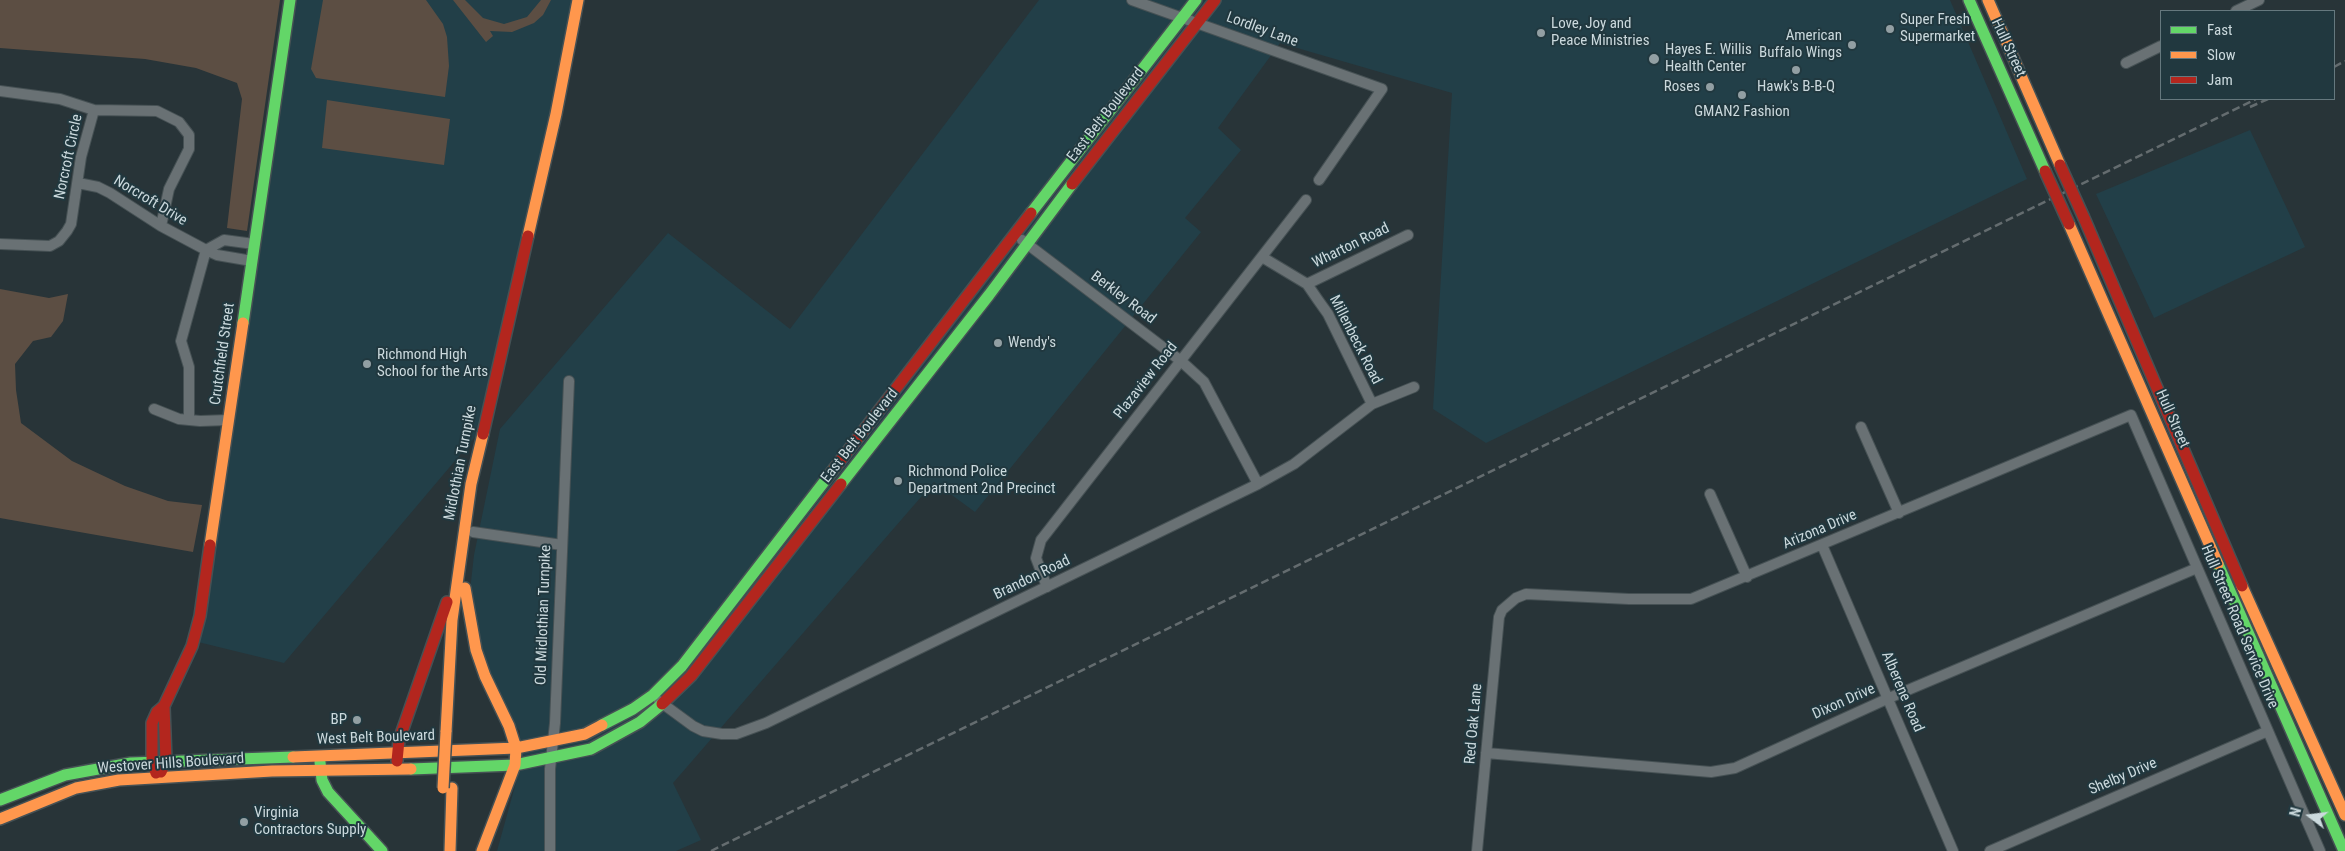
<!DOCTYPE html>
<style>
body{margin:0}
#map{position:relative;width:2345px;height:851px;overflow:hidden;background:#283438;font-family:"Roboto Condensed",sans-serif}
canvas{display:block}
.legend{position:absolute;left:2160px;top:10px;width:175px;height:90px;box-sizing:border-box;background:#21383f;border:1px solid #65787e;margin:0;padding:6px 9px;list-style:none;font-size:15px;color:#cbd9dd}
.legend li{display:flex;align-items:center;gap:10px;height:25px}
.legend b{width:25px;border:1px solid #65787e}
.north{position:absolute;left:2285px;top:791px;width:50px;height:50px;-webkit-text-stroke:4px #21383f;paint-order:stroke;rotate:285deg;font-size:14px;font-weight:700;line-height:20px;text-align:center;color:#cbd9dd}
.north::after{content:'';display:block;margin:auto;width:18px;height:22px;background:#cbd9dd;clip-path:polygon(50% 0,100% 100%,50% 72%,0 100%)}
</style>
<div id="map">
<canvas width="2345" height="851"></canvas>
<ul class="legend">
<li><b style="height:6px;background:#63d668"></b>Fast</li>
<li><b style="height:6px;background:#ff974d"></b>Slow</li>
<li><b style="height:6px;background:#b3261e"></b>Jam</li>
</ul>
<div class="north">N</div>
</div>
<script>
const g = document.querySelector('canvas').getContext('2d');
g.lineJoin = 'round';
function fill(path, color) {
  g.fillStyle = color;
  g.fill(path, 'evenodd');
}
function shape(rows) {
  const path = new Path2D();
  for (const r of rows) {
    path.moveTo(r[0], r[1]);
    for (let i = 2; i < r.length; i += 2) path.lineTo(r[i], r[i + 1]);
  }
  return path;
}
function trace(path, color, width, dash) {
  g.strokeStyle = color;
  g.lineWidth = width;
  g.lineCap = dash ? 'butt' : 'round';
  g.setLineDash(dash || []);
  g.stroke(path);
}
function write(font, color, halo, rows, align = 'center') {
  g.font = font + ' "Roboto Condensed",sans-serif';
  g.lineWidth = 4;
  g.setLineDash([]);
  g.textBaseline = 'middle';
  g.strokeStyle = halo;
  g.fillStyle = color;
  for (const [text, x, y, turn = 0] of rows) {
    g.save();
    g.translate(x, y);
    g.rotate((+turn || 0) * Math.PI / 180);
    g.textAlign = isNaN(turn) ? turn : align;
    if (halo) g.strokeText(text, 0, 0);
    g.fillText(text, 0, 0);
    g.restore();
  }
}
const built = shape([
 [290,0,578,0,481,430,284,663,194,641],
 [1039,0,1950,0,2027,179,1486,443,1433,409,1452,93,1280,43,1218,128,1241,150,1185,218,1201,232,975,512,934,482,673,783,701,840,676,851,497,851,517,779,520,731,512,723,477,647,469,600,474,555,500,429,668,233,790,329],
 [2250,130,2305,247,2154,318,2096,194]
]);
const green = shape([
 [0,0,280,0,247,231,227,228,242,99,237,83,196,68,145,59,0,48],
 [323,0,426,0,443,24,447,37,449,66,445,97,316,78,311,69],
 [453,0,465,0,483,18,504,24,527,17,541,0,551,0,543,15,534,23,512,32,490,31,493,36,486,42],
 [327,100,450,119,444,165,322,148],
 [0,289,49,298,68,294,63,321,51,337,33,341,15,364,16,390,21,423,72,461,125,486,168,501,202,505,193,552,0,518]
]);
const street = shape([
 [1132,0,1382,89,1319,180],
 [2236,11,2259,0],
 [2126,63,2161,46],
 [0,91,60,99,94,110,157,111,179,122,189,135,189,149,169,189,161,226],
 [78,183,98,187,110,193,161,226,206,250,181,341,189,367,189,420],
 [1022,240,1181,361,1204,382,1258,484],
 [0,244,50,246,59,241,67,231,71,224,81,157,94,110],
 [1262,257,1307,284,1318,300,1328,314,1372,404],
 [252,261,217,255,206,250,224,240,254,244],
 [1307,284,1408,235],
 [154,409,179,419,200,421,228,420],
 [1861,427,1899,513],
 [1710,494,1747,577],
 [473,532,562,545],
 [1822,545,1953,851],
 [1047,587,1036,558,1041,540,1306,200],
 [659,701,693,726,703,731,722,734,736,734,766,723,1258,484,1294,464,1372,404,1414,387],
 [1486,753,1711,772,1735,768,1889,698,2197,568],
 [550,851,550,769,555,723,569,381],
 [1477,851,1499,617,1502,610,1516,598,1526,594,1629,599,1691,599,2131,415,2320,851],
 [1990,851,2268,731]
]);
const fast = shape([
 [1969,0,2045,171],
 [1031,213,1196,0],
 [243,323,290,0],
 [841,484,989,295,1072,184],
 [2218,564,2344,851],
 [602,725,633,709,653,695,682,666,834,469],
 [320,762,322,780,328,792,382,851],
 [411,769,515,765,591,749,640,722,662,704],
 [0,800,65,775,131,763,293,757]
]);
const slow = shape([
 [1988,0,2060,165],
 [2069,224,2218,564],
 [528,236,556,114,578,0],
 [210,545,243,323],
 [2242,586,2345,815],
 [465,588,476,650,485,676,509,726,516,748,515,765,482,851],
 [446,732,452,620,471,484,483,434],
 [293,757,516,748,585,734,602,725],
 [0,819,76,788,119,780,272,771,411,769],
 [450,851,452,788]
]);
const jam = shape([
 [1072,184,1215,0],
 [2084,218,2242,586],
 [483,434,528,236],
 [834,469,1031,213],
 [662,704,691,676,841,484],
 [397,761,399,740,447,602],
 [161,772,166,761,164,706,192,646,200,616,210,545],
 [156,773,152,761,152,723,157,712,164,706]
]);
const rail = shape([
 [2334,67,2345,61],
 [2250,107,2268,99],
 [711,851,2256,99]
]);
const slowBridge = shape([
 [443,788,446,732]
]);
const jamBridge = shape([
 [2060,165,2084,218],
 [2045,171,2069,224]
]);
const markers = [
 [1890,29,5,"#929fa3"],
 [1541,33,5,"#929fa3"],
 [1852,45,5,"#929fa3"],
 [1654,59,6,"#929fa3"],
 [1796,70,5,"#929fa3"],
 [1710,87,5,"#929fa3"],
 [1742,95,5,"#929fa3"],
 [998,343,5,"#929fa3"],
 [367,364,5,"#929fa3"],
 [898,481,5,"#929fa3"],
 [357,720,5,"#929fa3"],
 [244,822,5,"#929fa3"]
];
const poiNames = [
 ["Super Fresh",1900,20],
 ["Supermarket",1900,37],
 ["Love, Joy and",1551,24],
 ["Peace Ministries",1551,41],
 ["American",1842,36,"right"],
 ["Buffalo Wings",1842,53,"right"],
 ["Hayes E. Willis",1665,50],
 ["Health Center",1665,67],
 ["Roses",1700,87,"right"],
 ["Hawk's B-B-Q",1796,87,"center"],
 ["GMAN2 Fashion",1742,112,"center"],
 ["Wendy's",1008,343],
 ["Richmond High",377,355],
 ["School for the Arts",377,372],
 ["Richmond Police",908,472],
 ["Department 2nd Precinct",908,489],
 ["BP",347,720,"right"],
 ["Virginia",254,813],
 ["Contractors Supply",254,830]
];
const streetNames = [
 ["Lordley Lane",1262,30,20],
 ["Hull Street",2008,48,65],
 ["East Belt Boulevard",1106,115,-52],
 ["Norcroft Circle",69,157,-78],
 ["Norcroft Drive",150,201,31],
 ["Wharton Road",1351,246,-26],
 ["Berkley Road",1123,298,37],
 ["Millenbeck Road",1355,340,63],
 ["Crutchfield Street",223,354,-82],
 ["Plazaview Road",1146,381,-52],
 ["Hull Street",2172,419,66],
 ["East Belt Boulevard",860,436,-52],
 ["Midlothian Turnpike",461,463,-79],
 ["Arizona Drive",1820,530,-23],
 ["Brandon Road",1032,578,-26],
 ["Old Midlothian Turnpike",544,615,-88],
 ["Hull Street Road Service Drive",2239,627,67],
 ["Alberene Road",1902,692,67],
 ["Dixon Drive",1844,702,-24],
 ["Red Oak Lane",1474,724,-85],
 ["West Belt Boulevard",376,738,-2],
 ["Westover Hills Boulevard",171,764,-4],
 ["Shelby Drive",2123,777,-23]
];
fill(built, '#223f48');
fill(green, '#5c4e43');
trace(street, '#465154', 12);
trace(fast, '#465154', 14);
trace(slow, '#465154', 14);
trace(jam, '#465154', 14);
trace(street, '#697174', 10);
trace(fast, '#63d668', 11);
trace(slow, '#ff974d', 11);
trace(jam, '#b3261e', 11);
trace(rail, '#646c6f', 2.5, [8, 4]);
trace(slowBridge, '#465154', 14, []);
trace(jamBridge, '#465154', 14, []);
trace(slowBridge, '#ff974d', 11);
trace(jamBridge, '#b3261e', 11);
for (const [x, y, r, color] of markers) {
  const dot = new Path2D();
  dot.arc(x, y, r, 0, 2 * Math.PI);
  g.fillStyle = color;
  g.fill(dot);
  trace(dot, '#21383f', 2);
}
write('15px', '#cbd9dd', '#21383f', poiNames, 'left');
write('15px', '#cbd9dd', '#21383f', streetNames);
</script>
